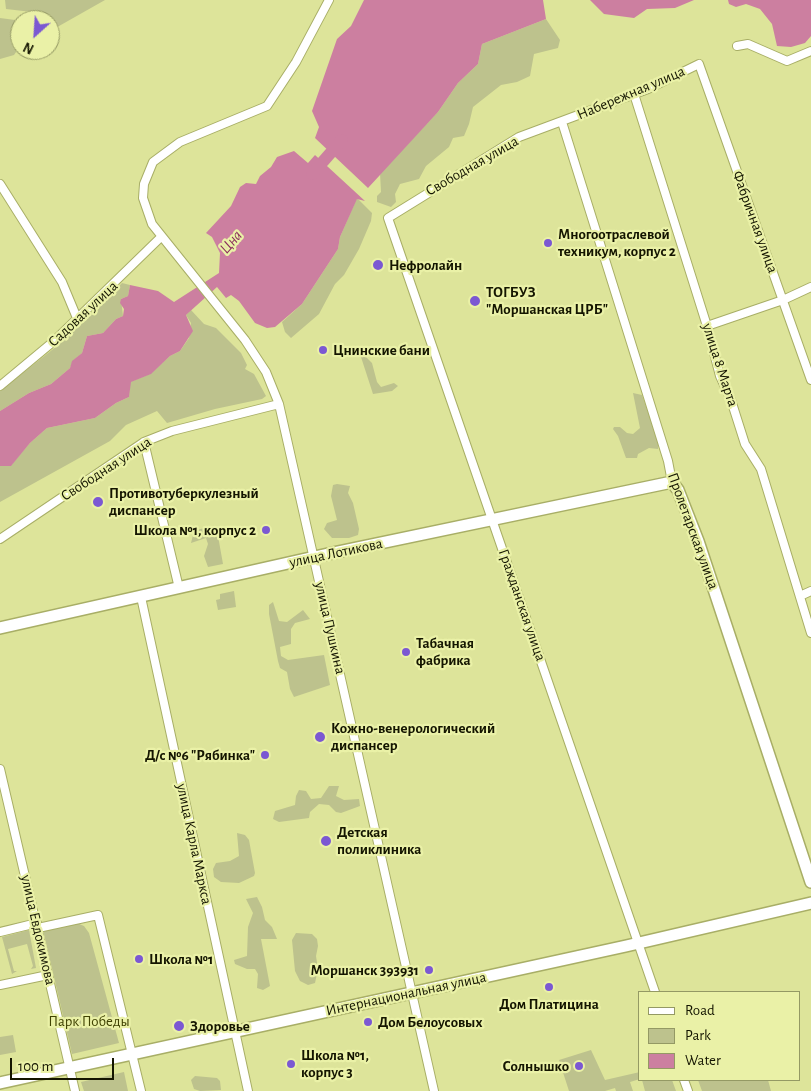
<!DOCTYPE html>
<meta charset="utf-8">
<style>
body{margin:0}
#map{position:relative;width:811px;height:1091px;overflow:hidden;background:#dde49a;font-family:"Alegreya Sans",sans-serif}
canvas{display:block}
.legend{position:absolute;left:638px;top:991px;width:162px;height:90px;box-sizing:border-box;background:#eaf1a7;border:1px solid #949964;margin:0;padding:6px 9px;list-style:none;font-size:15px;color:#141500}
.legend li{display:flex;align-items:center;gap:10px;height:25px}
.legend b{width:25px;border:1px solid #949964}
.north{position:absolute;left:10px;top:10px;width:50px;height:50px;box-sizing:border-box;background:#eaf1a7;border:1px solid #949964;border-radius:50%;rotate:206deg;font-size:14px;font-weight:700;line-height:20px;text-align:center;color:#141500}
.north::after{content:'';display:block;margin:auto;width:18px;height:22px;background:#7b58d2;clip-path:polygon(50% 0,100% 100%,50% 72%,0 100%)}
.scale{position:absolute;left:10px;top:1058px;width:104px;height:22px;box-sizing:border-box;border:2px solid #141500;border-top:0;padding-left:6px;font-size:15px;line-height:18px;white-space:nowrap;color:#141500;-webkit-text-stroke:4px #eaf1a7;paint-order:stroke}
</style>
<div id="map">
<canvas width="811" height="1091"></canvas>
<ul class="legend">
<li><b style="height:6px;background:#fff"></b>Road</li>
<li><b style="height:14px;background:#bdc28d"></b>Park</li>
<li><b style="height:14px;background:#cc7fa0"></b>Water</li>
</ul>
<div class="north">N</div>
<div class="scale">100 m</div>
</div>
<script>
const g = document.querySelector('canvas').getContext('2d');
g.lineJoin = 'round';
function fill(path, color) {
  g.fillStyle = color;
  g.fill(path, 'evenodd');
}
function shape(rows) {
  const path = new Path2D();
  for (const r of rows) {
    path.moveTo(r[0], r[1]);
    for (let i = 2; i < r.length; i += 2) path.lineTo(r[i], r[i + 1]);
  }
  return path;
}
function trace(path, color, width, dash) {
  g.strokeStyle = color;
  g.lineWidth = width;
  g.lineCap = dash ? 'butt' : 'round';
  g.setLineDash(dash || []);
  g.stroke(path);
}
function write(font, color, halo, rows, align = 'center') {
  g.font = font + ' "Alegreya Sans",sans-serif';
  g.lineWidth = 4.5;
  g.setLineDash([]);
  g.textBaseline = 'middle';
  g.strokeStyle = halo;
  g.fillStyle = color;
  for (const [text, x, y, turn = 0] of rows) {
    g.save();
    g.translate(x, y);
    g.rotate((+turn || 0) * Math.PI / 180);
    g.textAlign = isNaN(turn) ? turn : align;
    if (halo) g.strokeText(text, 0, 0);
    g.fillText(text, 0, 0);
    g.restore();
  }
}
const green = shape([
 [5,0,105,0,52,30,50,20,42,20,32,12,6,9],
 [0,18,15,20,20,25,20,46,14,55,0,59],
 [546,19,560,40,558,48,534,54,530,76,517,82,501,85,473,107,469,124,464,136,453,138,449,147,426,166,419,179,400,184,395,194,396,202,391,207,377,202,377,196,381,192,380,173,438,112,458,83,478,64,482,44],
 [357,198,372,213,371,221,359,249,344,275,335,284,319,314,291,338,285,332,282,322,302,304,338,249,340,237],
 [122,283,130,285,128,296,121,299,123,316,116,319,103,333,87,336,82,353,73,361,70,368,51,384,29,393,0,411,0,391,57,346,82,317,108,298],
 [191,310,204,324,216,328,241,353,247,365,245,369,254,374,266,396,262,399,215,409,167,423,157,411,126,425,110,441,0,502,0,466,11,465,30,443,47,428,95,418,116,403,129,397,130,382,150,374,170,356,180,351,189,338,191,323,186,315],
 [361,357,366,357,372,363,377,382,381,387,394,383,398,386,392,391,373,394],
 [633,393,642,395,658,440,658,449,649,448,638,454,637,458,626,458,618,436,613,429,614,427,620,427,627,433,633,434,640,428],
 [337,484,350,486,348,493,353,503,359,529,358,535,349,538,332,538,324,529,327,523,337,520,331,496,333,485],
 [204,528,214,528,218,536,223,564,208,567,204,556,208,544,206,538,191,543,194,531],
 [234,591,236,607,218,610,216,600,220,599,220,594],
 [273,602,279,621,287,622,303,610,310,619,295,623,291,629,291,644,280,647,281,656,288,660,324,655,330,685,294,697,290,689,287,672,280,668,278,661,269,614,269,605],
 [329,786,339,786,336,796,344,800,359,799,360,806,341,813,336,812,329,805,319,804,310,812,309,818,279,822,273,819,275,811,295,805,296,796,299,790,306,791,311,799,321,798],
 [237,833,245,835,249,840,255,873,254,876,239,883,221,882,214,877,213,869,216,863,230,861,239,856],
 [257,897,262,907,265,920,272,927,277,939,261,939,270,986,263,990,257,988,258,974,255,969,247,969,235,964,234,960,247,956,248,927,253,913,246,899],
 [77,923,84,926,89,933,119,1043,72,1054,43,930],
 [29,930,36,968,31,969,33,966,27,944,8,949,14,971,17,971,12,974,2,937],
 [296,933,312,934,317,939,318,946,316,956,318,969,315,983,308,985,300,981,295,971,292,940],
 [13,1035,16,1052,0,1055,0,1037],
 [591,1050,605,1080,640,1072,640,1079,630,1082,633,1091,616,1091,615,1088,605,1091,569,1091,559,1060],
 [124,1072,128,1091,84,1091,81,1082],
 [195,1076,217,1078,220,1081,221,1090,200,1091,194,1089,191,1080],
 [642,1080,672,1080,676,1091,645,1091],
 [698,1080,768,1080,771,1091,702,1091]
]);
const water = shape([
 [364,0,543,0,546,19,482,44,478,64,458,83,438,112,368,188,315,138,319,127,312,111,337,39,351,26],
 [590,0,694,0,675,8,647,9,634,18,604,14],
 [728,0,811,0,811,36,805,43,791,47,777,46,772,24,760,9,746,4,736,7,729,4],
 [294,151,308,163,315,155,365,201,357,199,340,237,338,249,302,304,275,327,267,328,255,323,239,301,231,295,226,298,217,287,186,315,193,331,180,351,170,356,151,374,131,382,129,397,116,403,95,418,47,428,30,443,11,466,0,466,0,411,29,393,51,384,70,368,72,361,82,353,87,336,103,333,116,319,123,316,124,309,120,303,121,299,128,296,130,285,158,291,174,302,219,273,220,253,212,237,206,233,231,206,240,187,246,183,256,184,260,176,271,167,277,157]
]);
const river = shape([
 [312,174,342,140]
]);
const street = shape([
 [329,0,296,62,267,106,180,142,153,162,144,184,143,198,152,224,245,340,266,372,279,404,434,1091],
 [737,46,748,44,787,61,811,51],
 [634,94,707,326,720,376,731,400,745,444,761,469,811,633],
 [562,122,668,461,672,482],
 [0,184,62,282,77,318],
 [707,326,783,300,811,287],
 [0,386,54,341,161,237],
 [144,442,179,588],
 [0,539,144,442,172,431,279,404],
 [800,596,811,591],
 [141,597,248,1091],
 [0,769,75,1091],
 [38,928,98,915,141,1091],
 [0,932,37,923],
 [0,985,48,975],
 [655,992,388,218,519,137,648,89,699,64,811,380],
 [684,1080,688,1091]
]);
const secondary = shape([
 [0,628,328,554,672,482,678,490,698,541,811,882],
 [0,1083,626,946,811,903]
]);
const markers = [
 [548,243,5,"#7b58d2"],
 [378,265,6,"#7b58d2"],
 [475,301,6,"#7b58d2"],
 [323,350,5,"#7b58d2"],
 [98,502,6,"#7b58d2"],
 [266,530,5,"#7b58d2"],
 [406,652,5,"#7b58d2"],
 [320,737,6,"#7b58d2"],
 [265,755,5,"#7b58d2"],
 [326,841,6,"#7b58d2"],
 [139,959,5,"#7b58d2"],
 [429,970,5,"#7b58d2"],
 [549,987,5,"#7b58d2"],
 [368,1022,5,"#7b58d2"],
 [179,1026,6,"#7b58d2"],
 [291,1064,5,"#7b58d2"],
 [579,1066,5,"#7b58d2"]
];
const streetNames = [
 ["Набережная улица",631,93,-23],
 ["Свободная улица",472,166,-30],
 ["Фабричная улица",755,222,70],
 ["Садовая улица",83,314,-43],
 ["улица 8 Марта",720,365,72],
 ["Свободная улица",106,469,-33],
 ["Пролетарская улица",693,531,70],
 ["улица Лотикова",336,553,-12],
 ["Гражданская улица",522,605,71],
 ["улица Пушкина",330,628,77],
 ["улица Карла Маркса",194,844,78],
 ["улица Евдокимова",38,930,77],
 ["Интернациональная улица",406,994,-12]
];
const poiNames = [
 ["Многоотраслевой",558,234],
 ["техникум, корпус 2",558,251],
 ["Нефролайн",389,265],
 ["ТОГБУЗ",486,292],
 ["\"Моршанская ЦРБ\"",486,309],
 ["Цнинские бани",333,350],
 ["Противотуберкулезный",109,493],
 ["диспансер",109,510],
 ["Школа №1, корпус 2",256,530,"right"],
 ["Табачная",416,643],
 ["фабрика",416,660],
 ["Кожно-венерологический",331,728],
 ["диспансер",331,745],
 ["Д/с №6 \"Рябинка\"",255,755,"right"],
 ["Детская",337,832],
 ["поликлиника",337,849],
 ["Школа №1",149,959],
 ["Моршанск 393931",419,970,"right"],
 ["Дом Платицина",549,1004,"center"],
 ["Дом Белоусовых",378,1022],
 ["Здоровье",190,1026],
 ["Школа №1,",301,1055],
 ["корпус 3",301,1072],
 ["Солнышко",569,1066,"right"]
];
const parkNames = [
 ["Парк Победы",89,1021]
];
const waterNames = [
 ["Цна",231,242,-49]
];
fill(green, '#bdc28d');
fill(water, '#cc7fa0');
trace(river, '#cc7fa0', 12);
trace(street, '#a8ae66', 10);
trace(secondary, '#a8ae66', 14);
trace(street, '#fff', 8);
trace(secondary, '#fff', 11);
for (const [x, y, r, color] of markers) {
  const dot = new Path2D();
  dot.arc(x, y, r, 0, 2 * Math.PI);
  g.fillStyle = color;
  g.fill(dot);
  trace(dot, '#eaf1a7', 2);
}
write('15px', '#141500', '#eaf1a7', streetNames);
write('bold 15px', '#141500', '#eaf1a7', poiNames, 'left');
write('15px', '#404303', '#eaf1a7', parkNames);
write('italic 16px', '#8b2f5d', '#eaf1a7', waterNames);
</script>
